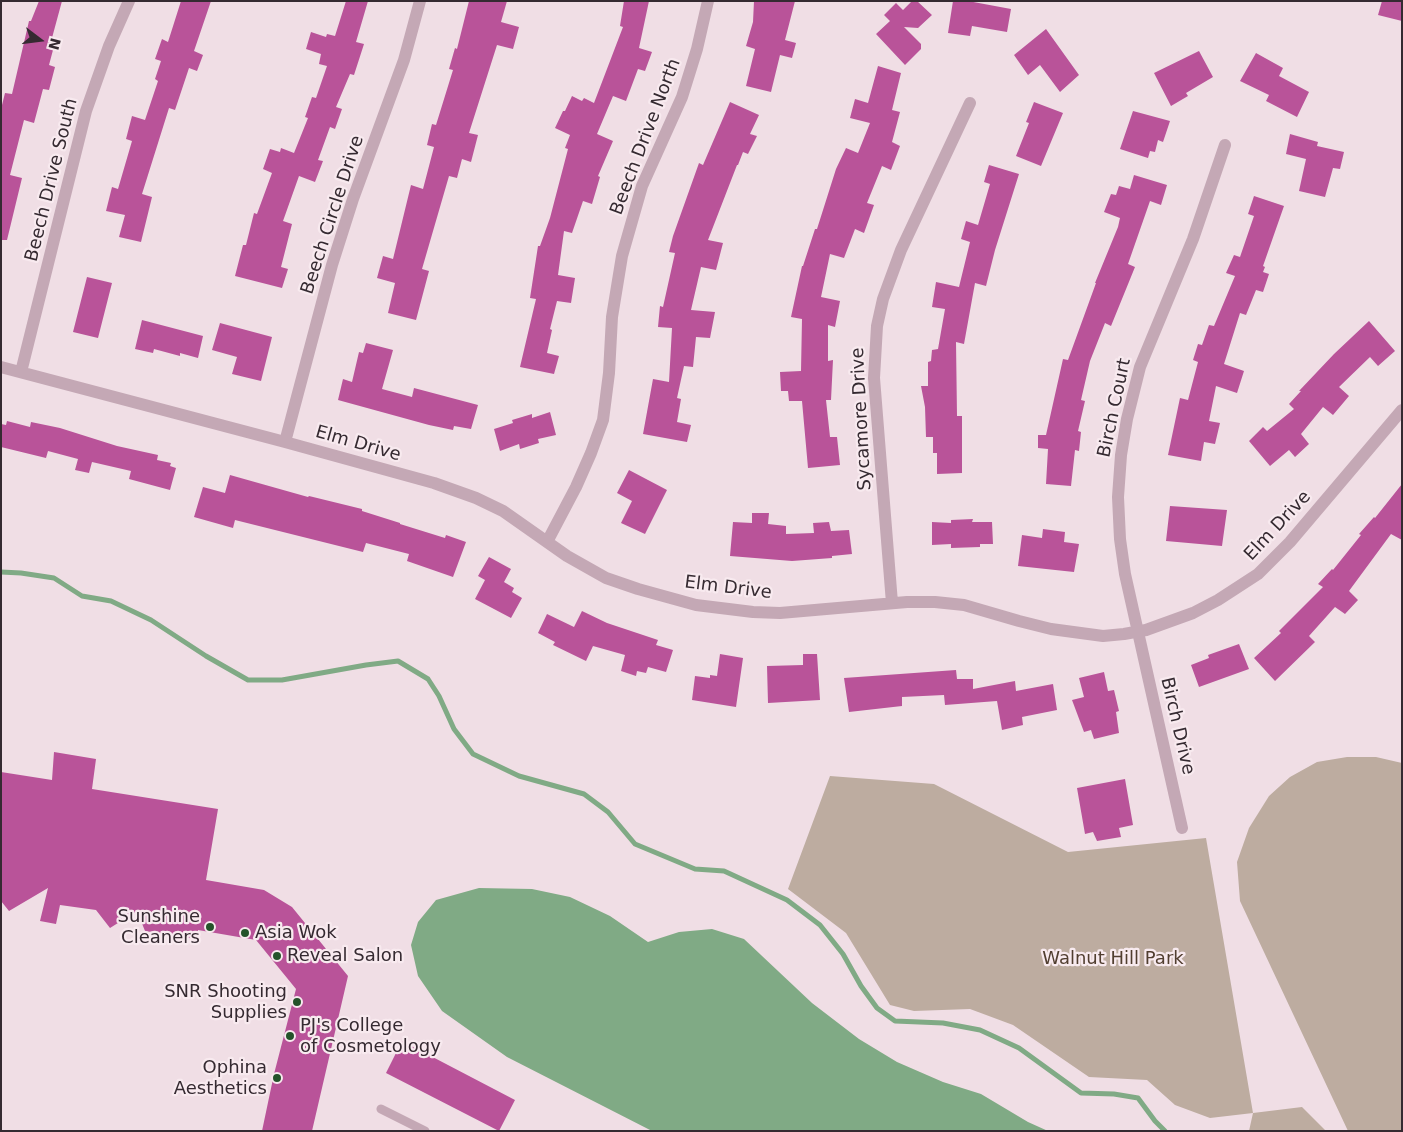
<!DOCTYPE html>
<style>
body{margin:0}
#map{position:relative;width:1403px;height:1132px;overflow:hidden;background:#f0dee5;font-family:"DejaVu Sans",sans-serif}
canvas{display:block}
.frame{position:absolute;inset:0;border:2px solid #352a31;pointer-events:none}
.north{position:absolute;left:15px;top:15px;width:50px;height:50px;-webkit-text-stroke:4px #f8eaef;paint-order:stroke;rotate:105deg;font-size:14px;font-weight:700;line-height:20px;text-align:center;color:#352a31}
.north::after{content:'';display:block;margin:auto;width:18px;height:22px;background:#352a31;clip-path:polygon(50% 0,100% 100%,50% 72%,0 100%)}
</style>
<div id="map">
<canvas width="1403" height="1132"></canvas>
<div class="frame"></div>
<div class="north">N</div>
</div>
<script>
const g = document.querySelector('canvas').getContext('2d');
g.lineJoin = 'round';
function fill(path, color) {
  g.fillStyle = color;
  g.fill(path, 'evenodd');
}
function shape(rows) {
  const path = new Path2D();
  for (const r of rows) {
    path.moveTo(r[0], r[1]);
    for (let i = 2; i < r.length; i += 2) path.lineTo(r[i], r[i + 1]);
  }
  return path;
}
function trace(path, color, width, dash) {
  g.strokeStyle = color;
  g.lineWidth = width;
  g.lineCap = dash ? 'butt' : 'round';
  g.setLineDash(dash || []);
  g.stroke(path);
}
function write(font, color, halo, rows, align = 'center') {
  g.font = font + ' "DejaVu Sans",sans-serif';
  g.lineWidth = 4.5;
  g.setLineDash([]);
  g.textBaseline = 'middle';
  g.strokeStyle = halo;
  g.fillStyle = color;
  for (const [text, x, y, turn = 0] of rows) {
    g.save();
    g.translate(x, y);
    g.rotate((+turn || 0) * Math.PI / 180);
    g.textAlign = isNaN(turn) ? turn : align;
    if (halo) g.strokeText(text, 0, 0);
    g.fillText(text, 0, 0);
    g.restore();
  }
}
const green = shape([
 [1347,757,1376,757,1402,763,1402,1131,1348,1131,1240,901,1237,862,1249,828,1269,796,1290,777,1317,762],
 [830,776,934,784,1068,852,1206,838,1253,1113,1302,1107,1326,1131,1249,1131,1253,1113,1210,1118,1175,1105,1147,1080,1089,1077,1013,1025,970,1009,914,1011,890,1005,846,933,788,889]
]);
const water = shape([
 [479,888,532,889,570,897,610,916,648,942,679,932,712,929,744,939,812,1003,859,1039,897,1062,943,1082,981,1094,1028,1122,1048,1131,652,1131,507,1057,442,1011,418,976,411,945,418,922,436,900]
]);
const stream = shape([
 [1,572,21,573,54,578,82,596,111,601,151,620,206,656,248,680,282,680,366,665,398,661,428,679,439,696,454,729,473,754,519,776,584,794,608,812,635,844,695,869,724,871,787,900,820,925,843,954,861,986,877,1008,895,1021,943,1023,980,1030,1019,1048,1081,1093,1114,1094,1138,1098,1155,1121,1165,1131]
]);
const building = shape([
 [39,1,62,1,49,49,53,50,49,65,55,67,49,90,43,89,34,123,24,120,10,175,22,178,7,240,1,240,1,109,5,93,12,94,29,21,31,21],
 [181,1,211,1,194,51,203,55,197,71,189,68,175,110,169,108,142,194,152,197,141,242,119,237,125,215,106,211,112,187,118,189,132,141,126,139,132,116,145,120,158,81,155,79,161,61,155,59,162,39,168,42],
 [346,1,368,1,356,42,364,44,354,75,350,74,336,107,342,109,335,129,330,127,318,160,323,161,315,182,299,176,283,221,292,224,281,267,288,269,282,288,235,276,243,245,246,245,254,213,257,214,272,173,263,169,270,149,280,152,281,148,294,153,308,118,305,117,312,97,316,98,327,66,319,64,321,54,306,49,311,32,326,37,327,34,335,36],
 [469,1,507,1,501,22,519,27,513,49,497,45,469,133,478,135,471,162,462,159,457,178,449,176,422,269,429,271,416,320,388,313,395,283,377,278,383,256,393,259,411,185,423,189,434,147,427,145,432,124,436,125,453,70,449,69,455,48,457,49],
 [624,1,649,1,639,48,652,52,645,71,638,69,626,101,613,96,597,134,613,141,598,176,600,177,592,204,583,201,572,233,564,231,558,275,575,278,571,303,557,301,550,329,552,330,547,353,559,356,554,374,520,367,536,299,530,298,538,246,540,246,550,218,568,149,565,148,570,135,555,128,563,111,565,111,572,96,582,101,584,98,594,103,623,27,620,26],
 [754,1,795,1,785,40,796,43,792,58,780,55,771,92,746,86,755,49,746,46,753,22],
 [912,1,917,1,932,15,918,28,904,27,921,44,921,49,905,65,876,34,890,21,884,15,896,3,903,10],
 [953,1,968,1,1011,9,1007,32,972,26,970,36,948,33],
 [1382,1,1402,1,1402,21,1378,15],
 [1046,29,1079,75,1060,92,1040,65,1028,75,1014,55],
 [1199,51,1213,77,1186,93,1188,96,1171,106,1154,73],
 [1256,53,1283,68,1279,76,1309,92,1297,117,1266,101,1269,95,1240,81],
 [878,66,901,73,892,110,900,112,892,142,900,146,891,170,882,166,867,203,874,205,864,233,855,229,844,258,830,254,821,297,840,301,835,327,828,325,828,361,833,360,831,400,826,400,830,437,837,437,840,465,808,468,802,401,789,401,788,391,781,391,780,372,801,371,802,319,791,317,802,266,803,266,815,229,817,229,836,169,846,148,858,153,870,123,850,118,855,99,868,103],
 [730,102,759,115,750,134,757,136,748,154,743,152,738,165,737,165,708,240,723,243,716,270,701,267,691,310,715,312,710,338,696,337,693,367,684,366,677,398,681,399,677,422,691,425,687,442,643,434,653,379,669,382,672,328,658,327,660,306,663,307,675,253,669,252,673,236,699,163,703,165],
 [1034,102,1063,113,1041,166,1016,156,1029,123,1026,122],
 [1133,111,1170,121,1163,142,1158,140,1155,152,1150,151,1148,158,1120,149],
 [1290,134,1318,142,1317,146,1344,152,1340,169,1333,168,1325,197,1299,191,1306,159,1286,154],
 [989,165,1019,174,995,250,986,286,975,283,964,344,956,342,957,416,962,416,962,473,937,474,937,453,933,453,933,437,926,437,925,407,921,386,928,386,928,362,931,361,932,350,938,349,945,309,932,307,936,282,959,287,970,242,961,239,966,221,978,225,990,184,984,182],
 [1134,175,1167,185,1161,205,1150,201,1128,264,1135,267,1111,326,1105,323,1090,361,1081,400,1085,401,1078,431,1081,432,1079,451,1075,450,1071,486,1046,484,1048,449,1038,448,1038,435,1046,435,1063,359,1068,360,1096,283,1095,283,1118,227,1120,218,1104,212,1111,194,1116,195,1119,186,1130,189],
 [1254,196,1284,206,1263,266,1265,267,1263,272,1269,274,1263,292,1256,290,1246,315,1240,313,1224,364,1244,371,1237,393,1216,386,1209,421,1220,423,1215,444,1204,442,1201,461,1168,455,1180,398,1188,400,1198,362,1193,360,1198,344,1202,345,1209,325,1214,326,1235,276,1226,273,1234,255,1240,257,1254,216,1248,214],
 [87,277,112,283,98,338,73,332],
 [142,320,203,336,198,358,180,353,180,356,154,349,153,353,135,349],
 [1369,321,1395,351,1378,366,1370,357,1339,387,1349,396,1333,415,1323,407,1301,434,1309,444,1295,457,1289,450,1270,466,1249,441,1263,427,1267,431,1294,409,1289,404,1301,391,1299,391,1334,354],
 [220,323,272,337,261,381,232,374,237,357,212,350],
 [366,343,393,350,382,389,412,397,414,388,478,405,471,429,454,426,453,430,429,425,338,400,343,379,352,382,359,352,363,353],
 [550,412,556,435,538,439,539,443,520,449,519,444,500,451,494,429,513,423,512,420,532,414,532,418],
 [7,421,30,427,31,422,60,428,117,446,158,455,157,460,171,463,170,466,176,468,170,490,129,479,131,471,92,462,89,473,75,470,78,459,48,451,46,458,1,447,1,424,6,425],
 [629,470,667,490,645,534,621,523,632,501,617,493],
 [230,475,308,497,309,496,362,509,362,511,400,523,400,524,445,538,446,535,466,542,453,577,407,561,409,554,366,543,363,552,235,520,233,528,194,517,203,487,225,493],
 [1402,484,1402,540,1391,534,1349,591,1358,600,1345,614,1335,607,1309,636,1315,642,1275,681,1254,658,1281,633,1279,631,1323,587,1318,584,1332,569,1333,570,1361,535,1359,534,1374,517,1375,518],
 [1170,506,1227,510,1222,546,1166,541],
 [752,513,769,513,768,524,786,526,786,534,814,533,813,523,829,522,831,531,849,530,852,554,832,556,832,558,792,561,730,556,733,522,752,523],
 [973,519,972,522,992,522,993,544,980,544,980,547,951,548,951,544,932,545,932,522,951,523,951,520],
 [1043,529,1065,532,1064,542,1079,544,1074,572,1018,566,1022,535,1042,538],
 [489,557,511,569,504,582,514,588,512,592,522,598,511,618,475,599,485,580,478,576],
 [582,611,607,623,658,640,656,645,673,650,666,672,648,667,646,673,637,671,636,676,621,671,625,655,593,646,586,661,553,645,555,642,538,633,547,614,574,627],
 [1239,644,1249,669,1199,687,1191,665,1209,658,1208,655],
 [720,654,743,658,736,707,692,700,695,676,710,678,710,675,717,676],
 [803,654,817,654,820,700,768,703,767,666,803,665],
 [956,670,957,679,973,679,973,689,1015,681,1016,691,1053,684,1057,710,1022,717,1023,725,1002,730,997,701,945,705,944,695,902,697,902,706,849,712,844,678],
 [1104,672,1108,691,1114,690,1119,711,1116,712,1119,733,1094,739,1091,730,1084,732,1072,700,1084,697,1079,678],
 [54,752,96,759,92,789,218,809,206,880,264,890,292,907,348,976,312,1131,262,1131,274,1074,296,989,256,940,198,930,196,939,145,931,137,911,110,928,96,910,60,905,56,924,40,921,48,888,9,911,1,901,1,772,52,780],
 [1125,779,1133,825,1119,828,1121,837,1097,841,1093,832,1085,834,1077,788],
 [402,1041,515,1100,499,1131,386,1073]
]);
const service = shape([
 [381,1109,425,1131]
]);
const minor = shape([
 [1,367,285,442,434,483,476,498,503,511,567,556,606,578,638,589,696,605,753,612,780,613,907,602,935,602,964,605,1019,621,1051,629,1103,636,1124,634,1146,630,1193,613,1218,600,1258,574,1290,542,1402,410],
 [21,372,86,111,109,46,129,1],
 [285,442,332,265,353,199,404,60,420,1],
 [547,542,576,487,591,453,603,420,609,373,612,317,622,256,642,186,682,97,697,49,708,1],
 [892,603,874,378,877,326,883,299,901,250,970,103],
 [1182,828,1125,574,1120,539,1118,497,1121,455,1127,419,1140,367,1193,239,1225,145]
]);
const markers = [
 [210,927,5,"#24532a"],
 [245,933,5,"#24532a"],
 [277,956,5,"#24532a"],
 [297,1002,5,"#24532a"],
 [290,1036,5,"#24532a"],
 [277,1078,5,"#24532a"]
];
const streetNames = [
 ["Beech Drive North",646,137,-69],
 ["Beech Drive South",52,180,-76],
 ["Beech Circle Drive",333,215,-72],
 ["Birch Court",1115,408,-78],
 ["Sycamore Drive",862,419,-93],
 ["Elm Drive",358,444,16],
 ["Elm Drive",1278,526,-47],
 ["Elm Drive",728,588,7],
 ["Birch Drive",1177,726,77]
];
const poiNames = [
 ["Sunshine",200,917],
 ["Cleaners",200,938],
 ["Asia Wok",255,933,"left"],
 ["Reveal Salon",287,956,"left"],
 ["SNR Shooting",287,992],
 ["Supplies",287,1013],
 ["PJ's College",300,1026,"left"],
 ["of Cosmetology",300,1047,"left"],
 ["Ophina",267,1068],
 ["Aesthetics",267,1089]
];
const parkNames = [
 ["Walnut Hill Park",1113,959]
];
fill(green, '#bdaca0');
fill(water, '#80aa85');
trace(stream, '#80aa85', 5);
fill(building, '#b95399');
trace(service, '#c4a8b5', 9);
trace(minor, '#c4a8b5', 12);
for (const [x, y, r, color] of markers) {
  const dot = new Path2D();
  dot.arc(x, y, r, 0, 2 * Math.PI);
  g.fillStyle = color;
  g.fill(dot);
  trace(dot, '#f8eaef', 2);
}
write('18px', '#352a31', '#f8eaef', streetNames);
write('18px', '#352a31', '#f8eaef', poiNames, 'right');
write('18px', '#513e30', '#f8eaef', parkNames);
</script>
